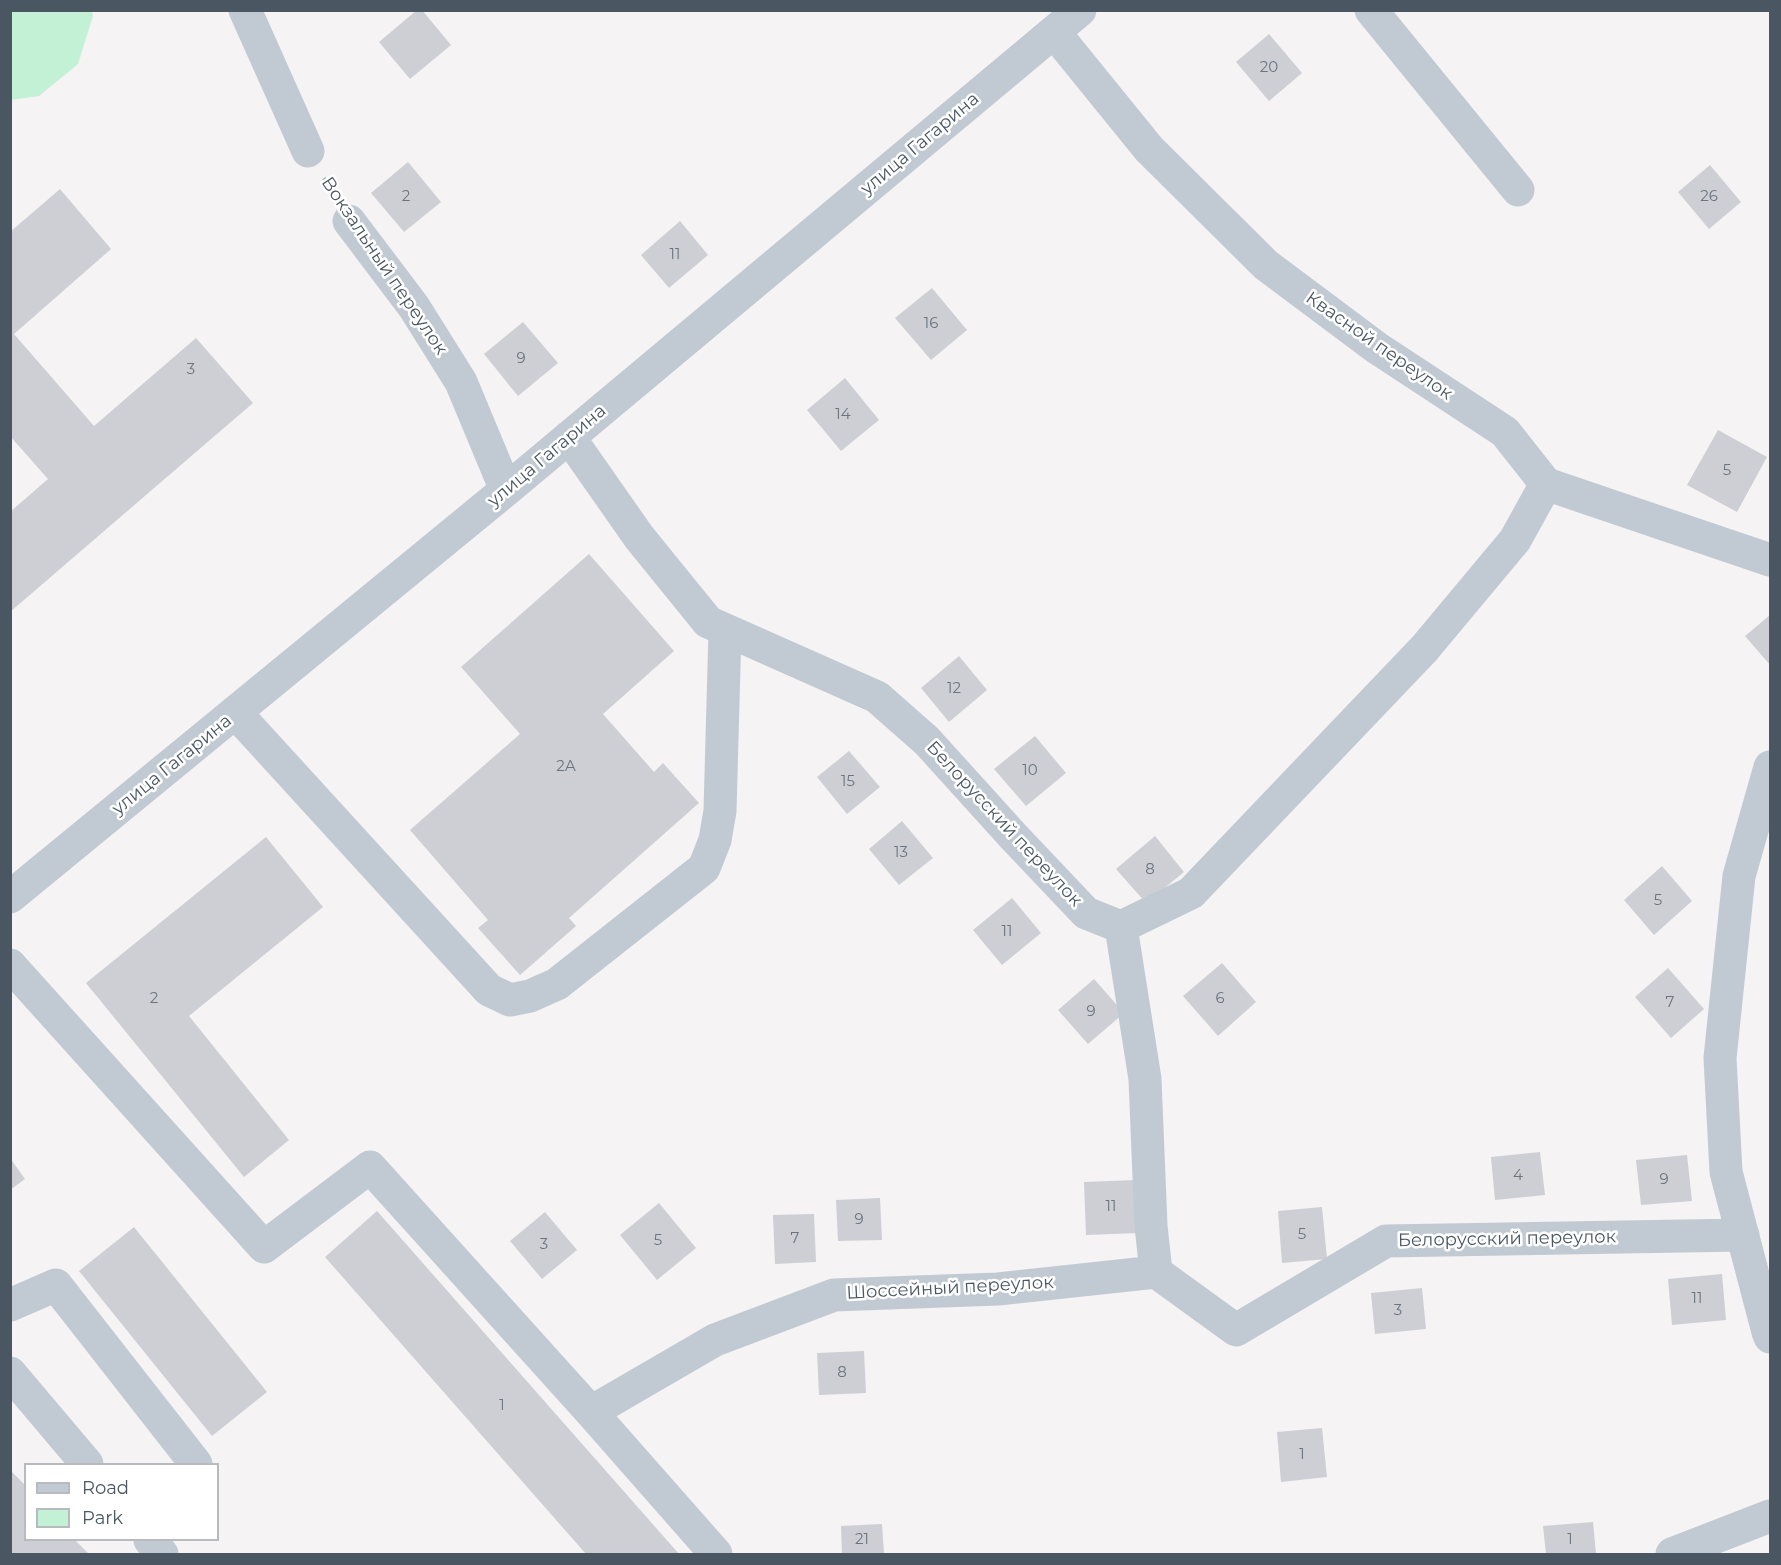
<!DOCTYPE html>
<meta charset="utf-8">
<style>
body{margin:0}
#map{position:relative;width:1781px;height:1565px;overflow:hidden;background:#f5f3f3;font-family:Montserrat,sans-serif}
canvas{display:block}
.frame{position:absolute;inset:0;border:12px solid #4a5661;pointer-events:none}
.legend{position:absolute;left:24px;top:1463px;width:195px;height:78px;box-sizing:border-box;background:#fff;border:2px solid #b7bbc0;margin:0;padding:8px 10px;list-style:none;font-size:18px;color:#4a5661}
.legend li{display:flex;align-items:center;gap:12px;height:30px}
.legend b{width:30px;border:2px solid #b7bbc0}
</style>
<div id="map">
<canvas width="1781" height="1565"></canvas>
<div class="frame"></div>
<ul class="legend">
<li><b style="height:8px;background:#c1cad2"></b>Road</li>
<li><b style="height:16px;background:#c3f1d5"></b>Park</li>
</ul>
</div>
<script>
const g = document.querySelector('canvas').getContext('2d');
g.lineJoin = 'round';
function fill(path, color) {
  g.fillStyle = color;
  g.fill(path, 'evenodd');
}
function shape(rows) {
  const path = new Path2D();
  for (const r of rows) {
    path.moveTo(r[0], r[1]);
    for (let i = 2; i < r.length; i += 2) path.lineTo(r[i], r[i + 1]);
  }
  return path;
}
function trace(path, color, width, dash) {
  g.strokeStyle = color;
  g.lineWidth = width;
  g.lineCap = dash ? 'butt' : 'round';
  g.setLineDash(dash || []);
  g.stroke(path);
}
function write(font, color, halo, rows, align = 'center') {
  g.font = font + ' Montserrat,sans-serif';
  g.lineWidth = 5;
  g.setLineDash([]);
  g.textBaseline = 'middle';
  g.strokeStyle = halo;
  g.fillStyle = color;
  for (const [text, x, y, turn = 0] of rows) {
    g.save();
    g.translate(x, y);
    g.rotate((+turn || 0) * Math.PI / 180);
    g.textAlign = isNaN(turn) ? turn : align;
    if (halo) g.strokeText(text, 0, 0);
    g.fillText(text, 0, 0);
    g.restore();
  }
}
const green = shape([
 [10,11,92,11,93,16,78,64,39,96,11,100]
]);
const building = shape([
 [417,10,422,10,451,45,410,79,379,42],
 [1269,34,1302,73,1269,101,1236,62],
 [408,162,441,202,404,232,371,193],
 [1710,165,1741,202,1709,229,1678,192],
 [60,189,111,249,14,334,94,426,196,338,253,403,10,612,10,512,48,479,10,436,10,232],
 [680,221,708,255,669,288,641,255],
 [932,288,967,330,931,360,895,318],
 [523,322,558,363,518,396,484,354],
 [845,378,879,420,841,451,807,410],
 [1718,430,1767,457,1737,512,1687,485],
 [589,554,674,651,603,714,654,772,663,763,699,803,569,918,576,926,520,975,478,928,488,920,410,830,520,734,461,667],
 [1770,615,1770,665,1745,636],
 [959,656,987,690,949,722,921,688],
 [1035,736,1066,773,1026,806,994,769],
 [849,751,880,787,847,814,817,777],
 [902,821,933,858,899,885,869,849],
 [1155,836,1184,872,1146,903,1116,869],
 [266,837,323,907,189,1016,289,1140,244,1177,86,983],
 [1662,866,1692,901,1654,935,1624,900],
 [1012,898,1041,933,1002,965,973,930],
 [1222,963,1256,1002,1218,1036,1183,996],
 [1668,968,1704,1009,1671,1038,1635,997],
 [1094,979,1124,1013,1088,1044,1058,1010],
 [1540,1152,1545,1195,1495,1200,1491,1157],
 [1687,1155,1692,1201,1641,1205,1636,1160],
 [10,1158,25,1179,10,1190],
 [1136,1180,1138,1233,1086,1235,1084,1182],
 [880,1198,882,1240,838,1241,836,1200],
 [659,1203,696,1248,657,1280,620,1235],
 [1322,1207,1327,1259,1282,1263,1278,1211],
 [377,1211,679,1554,586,1554,325,1257],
 [545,1212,577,1250,542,1279,510,1241],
 [814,1214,816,1262,775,1264,773,1215],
 [134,1227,267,1392,212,1436,79,1271],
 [1722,1274,1726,1320,1672,1325,1668,1279],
 [1422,1288,1426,1329,1375,1334,1371,1293],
 [864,1351,866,1393,819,1395,817,1353],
 [1322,1428,1327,1477,1281,1482,1277,1432],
 [10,1470,26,1486,26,1540,75,1540,89,1554,10,1554],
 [1593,1522,1596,1554,1546,1554,1543,1526],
 [882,1524,884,1554,842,1554,841,1526]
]);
const path = shape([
 [324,178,333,194]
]);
const minor = shape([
 [245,10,308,151],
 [1371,10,1518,190],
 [1054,32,1149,149,1266,265,1377,348,1505,432,1546,484,1770,560],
 [349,221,414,307,461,382,506,490],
 [569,437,639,537,708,622,877,697,927,741,1013,836,1086,913,1121,927,1145,1079,1151,1226,1156,1272,1236,1330,1386,1241,1743,1235],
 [235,712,489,990,510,1000,530,996,557,984,704,868,715,840,720,811,725,630],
 [1770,767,1739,876,1720,1058,1726,1172,1768,1332,1770,1337],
 [10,897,506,490,1080,10],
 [1121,927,1191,893,1424,649,1515,540,1546,484],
 [10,965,264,1247,370,1167,591,1412,716,1554],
 [10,1305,56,1285,196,1464],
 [10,1373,87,1464],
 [591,1412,715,1340,834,1295,998,1289,1156,1272],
 [150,1540,162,1554],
 [1672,1554,1770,1516]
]);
const numberNames = [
 ["20",1269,68],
 ["2",406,197],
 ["26",1709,197],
 ["11",675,255],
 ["16",931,324],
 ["9",521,359],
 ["3",191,370],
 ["14",843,415],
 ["5",1727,471],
 ["12",954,689],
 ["2А",566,767],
 ["10",1030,771],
 ["15",848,782],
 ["13",901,853],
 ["8",1150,870],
 ["5",1658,901],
 ["11",1007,932],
 ["2",154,999],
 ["6",1220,999],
 ["7",1670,1003],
 ["9",1091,1012],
 ["4",1518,1176],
 ["9",1664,1180],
 ["11",1111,1207],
 ["9",859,1220],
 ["5",1302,1235],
 ["7",795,1239],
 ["5",658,1241],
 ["3",544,1245],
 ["11",1697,1299],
 ["3",1398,1311],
 ["8",842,1373],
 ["1",502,1406],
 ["1",1302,1455],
 ["21",862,1540],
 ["1",1570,1540]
];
const streetNames = [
 ["улица Гагарина",920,144,-40],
 ["Вокзальный переулок",384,266,56],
 ["Квасной переулок",1379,346,35],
 ["улица Гагарина",547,456,-40],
 ["улица Гагарина",172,765,-39],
 ["Белорусский переулок",1004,824,47],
 ["Белорусский переулок",1507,1239,-1],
 ["Шоссейный переулок",950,1288,-3]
];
fill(green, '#c3f1d5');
fill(building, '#cdcfd5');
trace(path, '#7ad0a6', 4, [4.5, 3]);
trace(minor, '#c1cad2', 33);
write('15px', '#6b747e', null, numberNames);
write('18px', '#4a5661', '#fff', streetNames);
</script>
